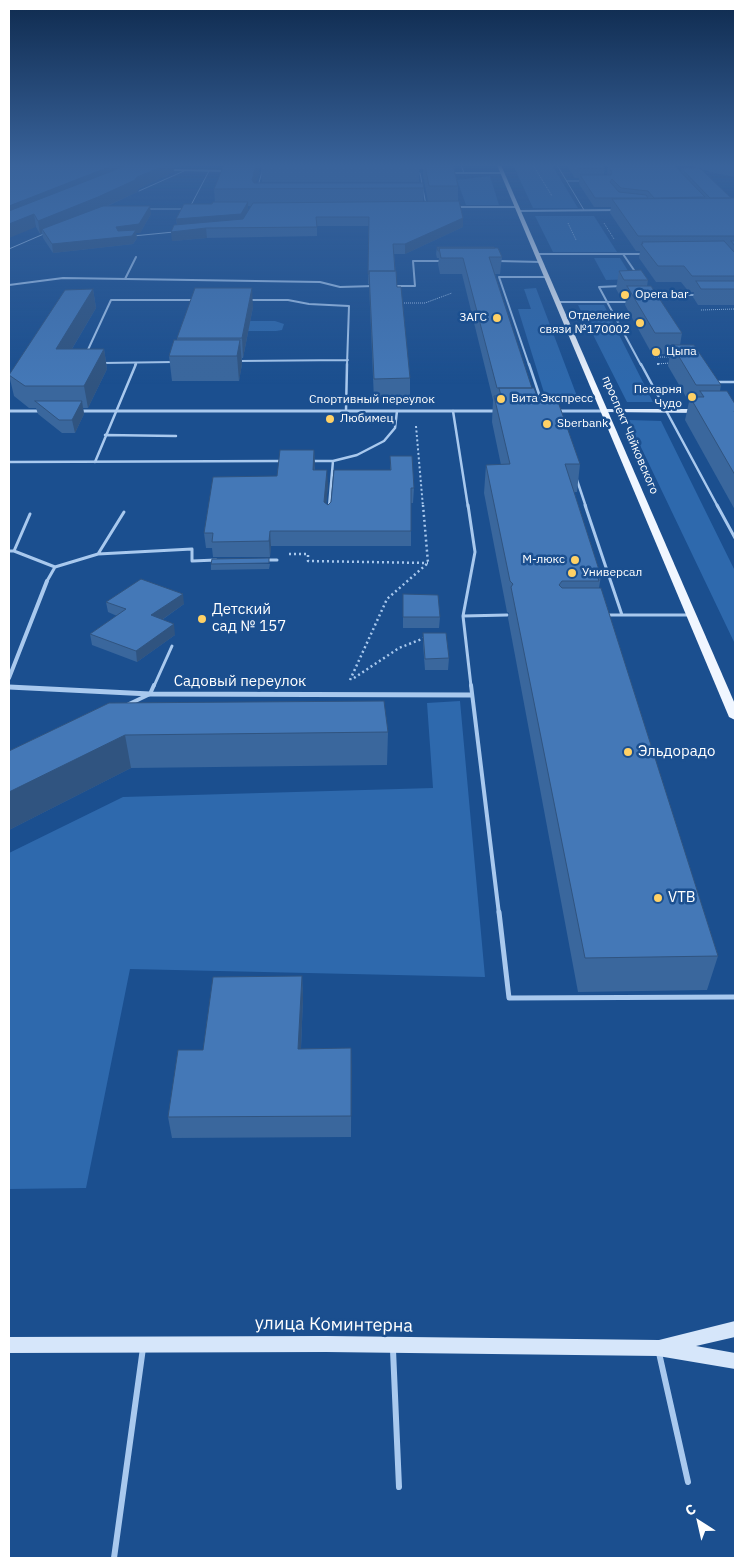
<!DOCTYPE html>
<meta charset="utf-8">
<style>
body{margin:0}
#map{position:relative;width:744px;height:1567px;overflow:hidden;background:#1b4f8f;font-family:"IBM Plex Sans",sans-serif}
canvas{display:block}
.frame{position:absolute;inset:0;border:10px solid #fff;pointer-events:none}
.north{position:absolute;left:674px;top:1497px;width:50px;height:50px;-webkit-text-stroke:4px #1b4f8f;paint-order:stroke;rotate:325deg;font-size:14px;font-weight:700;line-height:20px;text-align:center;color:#fff}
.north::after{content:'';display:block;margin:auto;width:18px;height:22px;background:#fff;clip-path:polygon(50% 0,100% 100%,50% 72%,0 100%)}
</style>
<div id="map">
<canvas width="744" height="1567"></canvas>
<div class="frame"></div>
<div class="north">С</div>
</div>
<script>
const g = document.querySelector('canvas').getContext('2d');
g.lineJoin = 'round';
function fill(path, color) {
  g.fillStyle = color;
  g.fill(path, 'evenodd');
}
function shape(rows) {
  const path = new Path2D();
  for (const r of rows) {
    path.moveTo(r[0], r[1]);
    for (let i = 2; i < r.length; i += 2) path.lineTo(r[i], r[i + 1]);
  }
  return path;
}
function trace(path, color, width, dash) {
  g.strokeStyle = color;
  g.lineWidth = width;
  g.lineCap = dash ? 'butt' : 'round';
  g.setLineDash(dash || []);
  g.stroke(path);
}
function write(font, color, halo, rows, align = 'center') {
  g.font = font + ' "IBM Plex Sans",sans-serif';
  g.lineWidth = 5;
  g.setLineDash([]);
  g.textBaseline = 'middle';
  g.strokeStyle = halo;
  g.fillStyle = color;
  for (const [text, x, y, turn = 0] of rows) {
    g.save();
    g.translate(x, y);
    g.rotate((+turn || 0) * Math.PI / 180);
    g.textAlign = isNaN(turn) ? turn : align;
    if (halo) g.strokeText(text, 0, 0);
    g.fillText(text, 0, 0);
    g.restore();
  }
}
const green = shape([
 [513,165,552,165,578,208,533,208],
 [688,165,735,165,735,177,714,173],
 [490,176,499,205,466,205,457,180],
 [535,216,594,216,617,252,553,252],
 [594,258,620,258,633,279,606,280],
 [536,288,578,399,546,399,518,309,531,309,524,289],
 [578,305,604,305,653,402,627,402],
 [231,321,275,321,284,324,282,330,276,331,228,331],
 [628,420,661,421,735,571,735,644],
 [460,701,485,977,130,969,86,1188,9,1189,9,853,123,797,433,788,427,703]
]);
const pathFar2 = shape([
 [533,165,552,196],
 [568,223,576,240],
 [604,223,614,239],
 [400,303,425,303,452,293],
 [701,310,735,309],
 [654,357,672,357],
 [657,364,670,363]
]);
const pathFar1 = shape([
 [657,364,661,364],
 [416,426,423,507]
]);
const path = shape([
 [289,554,308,554,308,561,428,563],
 [354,678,399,648,427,637],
 [350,680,387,599,428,563,423,505]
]);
const laneFar6 = shape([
 [461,165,464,173],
 [557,165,584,210],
 [420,173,426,205],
 [567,181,582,181],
 [258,186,264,165],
 [139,191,184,171],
 [146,209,189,209,209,171],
 [133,236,174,232],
 [9,249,46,233]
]);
const laneFar5 = shape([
 [538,254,643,254],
 [623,254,636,273],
 [498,261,541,262],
 [125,279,136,257],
 [9,285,63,278,320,282,340,287,374,286],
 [393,286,415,286,413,261,444,261],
 [621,286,599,287,641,365],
 [652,295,698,295],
 [249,300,288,300,309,304,349,306,347,365],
 [558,302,628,302],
 [86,354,111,300,195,300],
 [238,361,348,360],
 [103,363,173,362],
 [135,365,136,363],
 [529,365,499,277,547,277]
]);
const laneFar4 = shape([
 [529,364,541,400],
 [641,364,718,507],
 [715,382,735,382],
 [346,411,347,364],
 [453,411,468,507],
 [105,435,176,436],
 [311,461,333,461,357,455,384,441,395,428,397,411],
 [9,462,281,461],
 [95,462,136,364],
 [577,480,586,507],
 [329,507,333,461]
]);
const laneFar3 = shape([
 [468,505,475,552,463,616,471,686],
 [585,505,622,615],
 [717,505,735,538],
 [329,508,329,505],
 [9,551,14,551,55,567],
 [14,551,30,514],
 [98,554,192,549,192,561,216,560],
 [266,560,277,560],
 [47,581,55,567,98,554,124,512],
 [605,615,690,615],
 [463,616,507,615],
 [154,686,172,646]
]);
const laneFar2 = shape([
 [471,685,499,914],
 [127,705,150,694,154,685]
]);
const laneFar1 = shape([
 [499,912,509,998,735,997]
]);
const lane = shape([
 [393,1350,399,1487],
 [659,1353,688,1482],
 [114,1558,143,1348]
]);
const streetFar3 = shape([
 [169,170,228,171],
 [449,173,503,173],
 [456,207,518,207],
 [519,211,616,210]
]);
const streetFar2 = shape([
 [9,411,43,411],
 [77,411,498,411],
 [557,411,604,411]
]);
const streetFar1 = shape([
 [9,678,47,581]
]);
const street = shape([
 [9,687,150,694,471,695]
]);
const secondary = shape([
 [604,409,701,409,704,411,701,413,602,412,602,410,604,409],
 [735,1321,735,1337,696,1346,735,1353,735,1369,658,1356,326,1352,9,1353,9,1337,326,1336,659,1340,735,1321]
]);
const primary = shape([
 [497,165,501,165,735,704,735,720,729,717,497,165]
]);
const wall = shape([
 [9,165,453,165,458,186,458,201,463,218,463,227,405,254,394,254,397,287,410,378,410,400,374,400,369,284,368,284,369,226,317,226,317,236,207,238,172,241,177,225,176,219,215,202,214,189,223,166,174,167,174,172,138,189,137,192,108,206,151,214,140,233,136,233,137,238,133,244,53,253,43,238,42,233,40,234,36,227],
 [261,167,262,182,419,182,419,169,423,169,423,175,428,202,423,202,424,188,256,183,259,173,259,168],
 [248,206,252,206,248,211],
 [566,165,609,165,604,166,605,168,604,175,607,175,608,166,680,172,681,168,731,198,735,198,735,305,698,305,693,297,694,292,689,292,681,282,656,282,639,258,640,251,636,251,610,213,611,207,594,207,579,184,579,178,575,178],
 [437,247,502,257,500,274,495,274,531,388,580,464,577,492,574,492,601,576,599,588,718,956,707,990,578,992,508,618,509,613,507,612,484,493,486,465,501,465,492,422,493,400,462,274,440,274,438,264,439,258,437,258,436,254],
 [619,271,648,280,647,286,682,333,680,345,721,385,720,391,735,404,735,510,685,420,689,402,668,366,670,354,652,354,625,305,626,299,622,299,616,289],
 [93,289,96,308,72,349,104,349,107,369,88,408,83,408,84,414,75,433,62,433,38,414,36,408,29,408,14,396,9,375],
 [253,307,243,358,242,358,242,364,239,381,172,381,169,356,177,340,177,338],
 [314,450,315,470,328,485,326,504,328,505,390,470,390,456,414,488,413,503,411,503,411,546,271,546,270,557,213,557,212,548,206,548,204,533,277,476],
 [211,564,270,564,269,569,211,570],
 [403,594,440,617,439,628,403,628],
 [106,602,184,604,162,620,175,635,137,662,92,645,90,634,117,616,108,612],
 [423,633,449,658,448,670,425,670,423,644],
 [109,703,388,732,387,765,131,768,9,830,9,751],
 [302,976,303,998,301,1049,351,1048,351,1137,172,1138,168,1117,203,1050]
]);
const shadedWall = shape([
 [114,165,124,165,125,172,9,219,9,206],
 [166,165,174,165,174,172,138,189,137,192,100,209,42,229,42,233,40,234,38,221],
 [256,165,259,165,259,173,255,189,252,180],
 [248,202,248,211,241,224,178,229,176,219],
 [150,206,151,214,140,233,136,233,137,238,133,244,53,253,52,244,117,236,116,227],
 [34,214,36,227,9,238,9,224],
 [463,218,463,227,405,254,405,244],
 [206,228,207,238,172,241,171,232],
 [252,288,253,307,243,358,242,338],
 [93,289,96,308,60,369,56,349],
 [240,340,242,364,239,381,237,356],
 [104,349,107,369,88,408,84,386],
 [82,401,84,414,75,433,72,420],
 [314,450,315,464,313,485,313,470],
 [327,470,328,485,325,517,324,502],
 [270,531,271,546,270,557,269,541],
 [183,594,184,604,153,626,151,615],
 [174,624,175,635,137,662,136,651],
 [125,735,131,768,9,830,9,792],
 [302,976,303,998,300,1070,298,1049],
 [351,1048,352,1070,351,1137]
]);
const building = shape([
 [9,165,114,165,9,206,9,165],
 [126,165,166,165,137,177,135,180,98,197,38,221,34,214,9,224,9,211,125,166,126,165],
 [224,165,256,165,252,180,254,183,423,183,424,188,214,189,224,165],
 [262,165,419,165,419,167,261,167,262,165],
 [425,165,453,165,458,186,429,186,425,165],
 [574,165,603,165,605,168,577,168,574,165],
 [674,165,705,197,654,198,648,191,621,188,612,179,610,182,619,192,646,195,648,198,595,198,580,175,611,175,612,172,608,166,674,165],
 [681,168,700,168,731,198,710,198,681,168],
 [735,198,735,236,638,236,612,199,735,198],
 [459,201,463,218,405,244,393,244,395,271,369,271,369,274,368,274,369,217,316,217,317,227,206,228,171,232,174,225,243,219,253,203,459,201],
 [213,202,248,202,241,214,176,219,184,204,212,204,213,202],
 [103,206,150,206,139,224,116,227,118,231,136,230,132,236,52,244,42,229,103,206],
 [724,241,735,253,735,276,692,276,684,266,658,266,641,244,643,244,642,242,724,241],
 [731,241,735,241,735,246,731,241],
 [437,247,494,247,495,248,439,248,439,251,438,251,437,247],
 [439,248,498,248,502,257,489,257,532,388,497,388,463,258,441,258,439,248],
 [641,270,648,280,624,280,619,271,641,270],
 [369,271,396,271,397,287,401,287,410,378,374,379,369,271],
 [696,281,735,281,735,289,701,289,696,281],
 [627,286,651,286,682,333,655,333,627,286],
 [195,288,252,288,242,338,177,338,195,288],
 [93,289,56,349,104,349,84,386,25,386,9,375,65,290,93,289],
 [174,340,240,340,237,356,169,356,174,340],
 [672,345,694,345,721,385,696,385,672,345],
 [499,388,534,388,537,396,556,396,580,464,565,464,601,576,597,576,599,581,562,581,559,585,562,588,601,588,718,956,585,958,511,587,513,584,510,581,486,465,510,464,494,396,501,396,499,388],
 [700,391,727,391,735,404,735,411,734,411,735,413,735,475,690,397,704,397,700,391],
 [35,401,82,401,72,420,59,420,35,401],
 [280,450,314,450,313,470,327,470,324,502,328,505,331,502,334,470,391,470,390,456,412,456,414,488,411,488,411,531,270,531,269,541,212,542,213,533,204,533,213,477,277,476,280,450],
 [269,558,269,563,211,564,212,559,269,558],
 [141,579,183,594,151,615,174,624,136,651,90,634,126,609,106,602,141,579],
 [403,594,438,595,440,617,403,617,403,594],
 [423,633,446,633,449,658,425,659,423,633],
 [384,701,388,732,125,735,9,792,9,751,109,703,384,701],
 [302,976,298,1049,351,1048,351,1116,168,1117,178,1050,203,1050,213,977,302,976]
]);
const markers = [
 [625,295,5,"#ffd166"],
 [497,318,5,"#ffd166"],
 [640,323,5,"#ffd166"],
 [656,352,5,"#ffd166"],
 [692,397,5,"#ffd166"],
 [501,399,5,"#ffd166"],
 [330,419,5,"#ffd166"],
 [547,424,5,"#ffd166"],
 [575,560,5,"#ffd166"],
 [572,573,5,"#ffd166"],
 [202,619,5,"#ffd166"],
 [628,752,5,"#ffd166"],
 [658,898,5,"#ffd166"]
];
const farPoinames = [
 ["Opera bar",635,295],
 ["Отделение",630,316,"right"],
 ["связи №170002",630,330,"right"],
 ["ЗАГС",487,318,"right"],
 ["Цыпа",666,352],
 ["Пекарня",682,390,"right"],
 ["Чудо",682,404,"right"],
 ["Вита Экспресс",511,399],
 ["Любимец",340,419],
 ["Sberbank",557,424],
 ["М-люкс",565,560,"right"],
 ["Универсал",582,573]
];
const farStreetnames = [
 ["Спортивный переулок",372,400],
 ["проспект Чайковского",630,435,67]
];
const poiNames = [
 ["Детский",212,610],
 ["сад № 157",212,627],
 ["Эльдорадо",638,752],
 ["VTB",668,898]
];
const streetNames = [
 ["Садовый переулок",240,682]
];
const nearStreetnames = [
 ["улица Коминтерна",334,1325,1]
];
fill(green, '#2e69ad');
trace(pathFar2, '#a9c9ee', 1, [1, 1]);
trace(pathFar1, '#a9c9ee', 2, [2, 2.5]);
trace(path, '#a9c9ee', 2.5, [2, 3]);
trace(laneFar6, '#a9c9ee', 1);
trace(laneFar5, '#a9c9ee', 2);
trace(laneFar4, '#a9c9ee', 2.5);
trace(laneFar3, '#a9c9ee', 3);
trace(laneFar2, '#a9c9ee', 4);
trace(laneFar1, '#a9c9ee', 5);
trace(lane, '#a9c9ee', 6);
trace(streetFar3, '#a9c9ee', 2);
trace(streetFar2, '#a9c9ee', 3);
trace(streetFar1, '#a9c9ee', 4);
trace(street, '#a9c9ee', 5);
fill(secondary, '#d6e6fa');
fill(primary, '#f0f6ff');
fill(wall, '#3a679d');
fill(shadedWall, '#305480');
fill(building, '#4478b7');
trace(building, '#305480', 1);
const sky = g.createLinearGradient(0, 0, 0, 384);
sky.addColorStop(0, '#0f2b4f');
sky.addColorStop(0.43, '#39639b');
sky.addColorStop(1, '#39639b00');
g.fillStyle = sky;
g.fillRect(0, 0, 744, 384);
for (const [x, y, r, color] of markers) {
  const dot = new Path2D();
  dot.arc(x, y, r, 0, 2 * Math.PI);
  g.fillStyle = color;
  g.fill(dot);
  trace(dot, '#1b4f8f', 2);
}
write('12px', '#fff', '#1b4f8f', farPoinames, 'left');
write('12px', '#fff', '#1b4f8f', farStreetnames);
write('15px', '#fff', '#1b4f8f', poiNames, 'left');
write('15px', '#fff', '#1b4f8f', streetNames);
write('18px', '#fff', '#1b4f8f', nearStreetnames);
</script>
